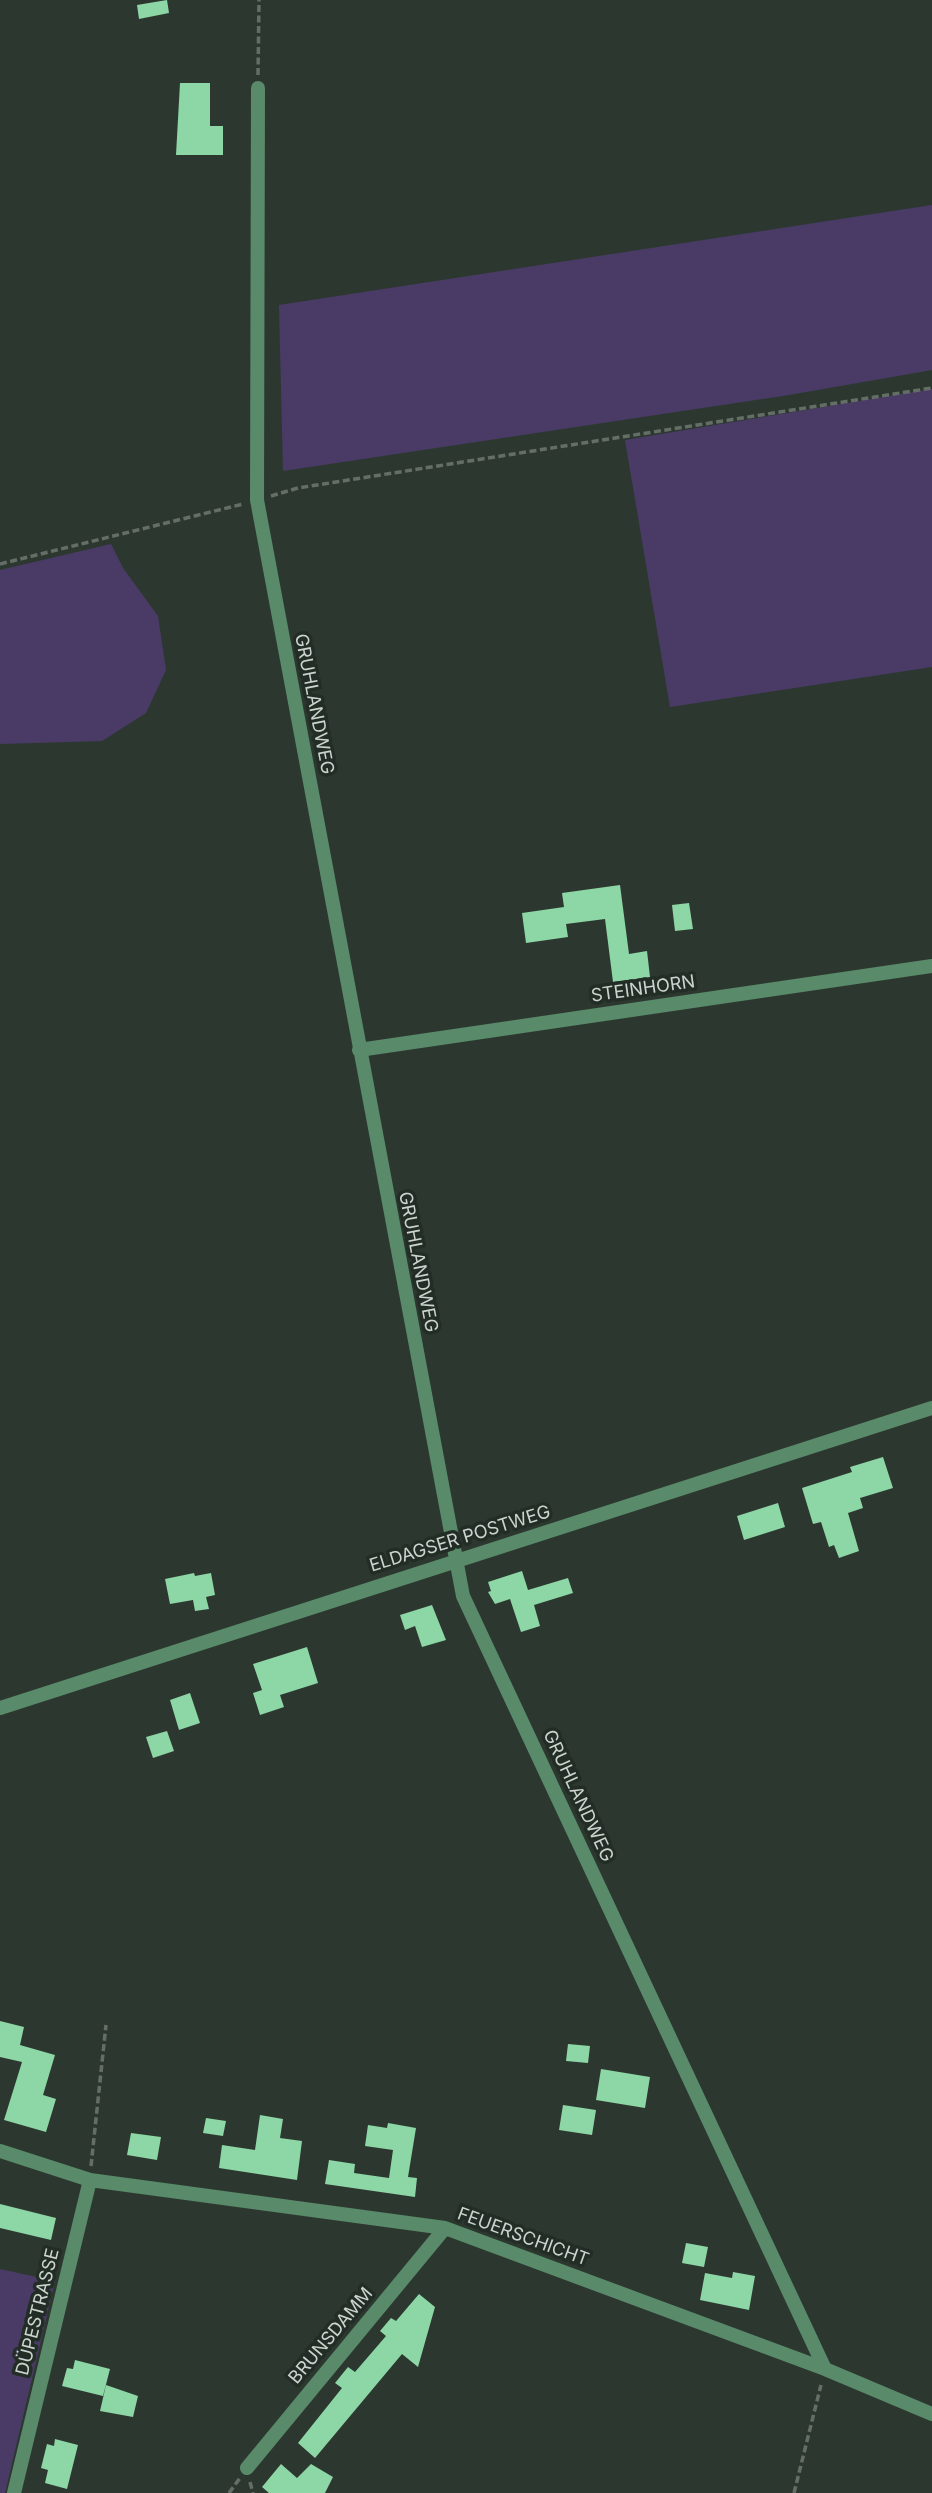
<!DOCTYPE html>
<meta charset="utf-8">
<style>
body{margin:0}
canvas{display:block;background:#2c382f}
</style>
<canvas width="932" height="2493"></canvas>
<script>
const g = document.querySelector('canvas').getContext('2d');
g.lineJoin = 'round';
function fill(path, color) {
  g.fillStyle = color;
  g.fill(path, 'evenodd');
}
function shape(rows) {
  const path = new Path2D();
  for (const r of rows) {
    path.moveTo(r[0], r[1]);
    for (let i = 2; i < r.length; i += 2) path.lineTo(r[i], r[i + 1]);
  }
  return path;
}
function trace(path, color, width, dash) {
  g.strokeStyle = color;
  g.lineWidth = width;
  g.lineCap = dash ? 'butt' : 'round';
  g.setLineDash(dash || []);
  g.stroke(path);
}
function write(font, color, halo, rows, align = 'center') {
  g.font = font + ' Inter,sans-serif';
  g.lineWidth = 7;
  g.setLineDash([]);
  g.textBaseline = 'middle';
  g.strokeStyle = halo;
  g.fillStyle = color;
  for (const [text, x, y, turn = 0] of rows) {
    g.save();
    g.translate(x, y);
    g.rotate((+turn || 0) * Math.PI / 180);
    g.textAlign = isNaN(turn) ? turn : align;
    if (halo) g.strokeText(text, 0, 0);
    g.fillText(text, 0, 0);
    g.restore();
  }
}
const green = shape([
 [932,205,932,370,789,395,283,471,279,305],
 [932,389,932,667,670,707,625,440],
 [111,544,123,568,158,616,166,670,146,713,102,741,0,744,0,570],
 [0,2269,55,2281,5,2493,0,2493]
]);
const building = shape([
 [167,0,169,13,139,19,137,5],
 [180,83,210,83,210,126,223,126,223,155,176,155],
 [620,885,629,954,647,951,650,977,613,982,605,919,566,924,568,937,526,943,522,913,564,907,562,893],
 [689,903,693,929,675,931,672,905],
 [883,1457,893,1488,860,1498,863,1508,848,1513,859,1551,839,1558,834,1545,829,1547,821,1522,813,1524,802,1488,852,1472,850,1467],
 [778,1503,785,1527,744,1540,737,1516],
 [522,1571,528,1590,568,1578,573,1593,534,1605,540,1626,521,1632,510,1599,495,1604,488,1592,491,1591,488,1582],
 [194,1573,195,1576,211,1573,215,1595,206,1597,209,1609,195,1611,193,1600,170,1604,165,1579],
 [432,1605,446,1640,422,1647,415,1626,405,1630,400,1615],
 [307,1647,318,1683,280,1695,284,1707,260,1715,253,1693,262,1690,253,1664],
 [190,1693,200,1723,179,1730,170,1700],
 [167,1731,174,1751,153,1758,146,1737],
 [0,2021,24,2027,20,2045,55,2055,43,2095,56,2099,46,2132,4,2120,22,2062,0,2057],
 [568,2044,590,2046,588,2063,566,2061],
 [601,2069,650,2077,645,2108,596,2100],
 [563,2105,596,2110,592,2135,559,2130],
 [260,2115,283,2119,280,2138,302,2141,297,2180,219,2168,222,2145,255,2150],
 [206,2118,226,2121,223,2136,203,2133],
 [388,2123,416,2128,408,2177,417,2178,415,2197,325,2184,329,2160,355,2164,354,2173,389,2178,393,2150,365,2146,368,2125,387,2128],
 [131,2133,161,2137,157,2160,127,2155],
 [0,2204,56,2218,51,2240,0,2228],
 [686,2243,708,2247,704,2267,682,2263],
 [733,2272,755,2276,749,2310,700,2300,705,2273,732,2278],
 [419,2294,435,2307,418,2367,402,2354,315,2458,298,2443,342,2388,335,2383,348,2367,355,2372,386,2336,380,2331,391,2318,396,2321],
 [75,2360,110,2369,103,2396,62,2386,67,2368,73,2369],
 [106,2385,138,2396,133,2417,100,2411],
 [55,2439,78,2445,67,2489,45,2483,48,2470,41,2468,47,2444,54,2446],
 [281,2464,297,2478,311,2464,333,2477,325,2493,269,2493,262,2487]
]);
const path = shape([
 [258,75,259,0],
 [271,496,298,488,932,388],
 [0,564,243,504],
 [91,2166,106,2025],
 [250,2482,253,2493],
 [229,2493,240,2478],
 [794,2493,821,2385]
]);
const street = shape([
 [258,88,257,500,463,1596,825,2369],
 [359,1050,932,966],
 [0,1708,932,1408],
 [0,2151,90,2180,445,2228,825,2369,932,2414],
 [247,2468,445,2228],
 [14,2493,90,2180]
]);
const streetNames = [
 ["GRUHLANDWEG",314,704,79],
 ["STEINHORN",643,989,-8],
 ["GRUHLANDWEG",418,1262,79],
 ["ELDAGSER POSTWEG",460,1539,-17],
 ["GRUHLANDWEG",578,1796,65],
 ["FEUERSCHICHT",523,2237,20],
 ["DÜPESTRASSE",38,2312,-76],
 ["BRUNSDAMM",331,2336,-50]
];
fill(green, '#493b66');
fill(building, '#8dd6a6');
trace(path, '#646e67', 3.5, [7, 3.5]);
trace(street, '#598a6a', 14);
write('18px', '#cdd4cf', '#222e25', streetNames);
</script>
